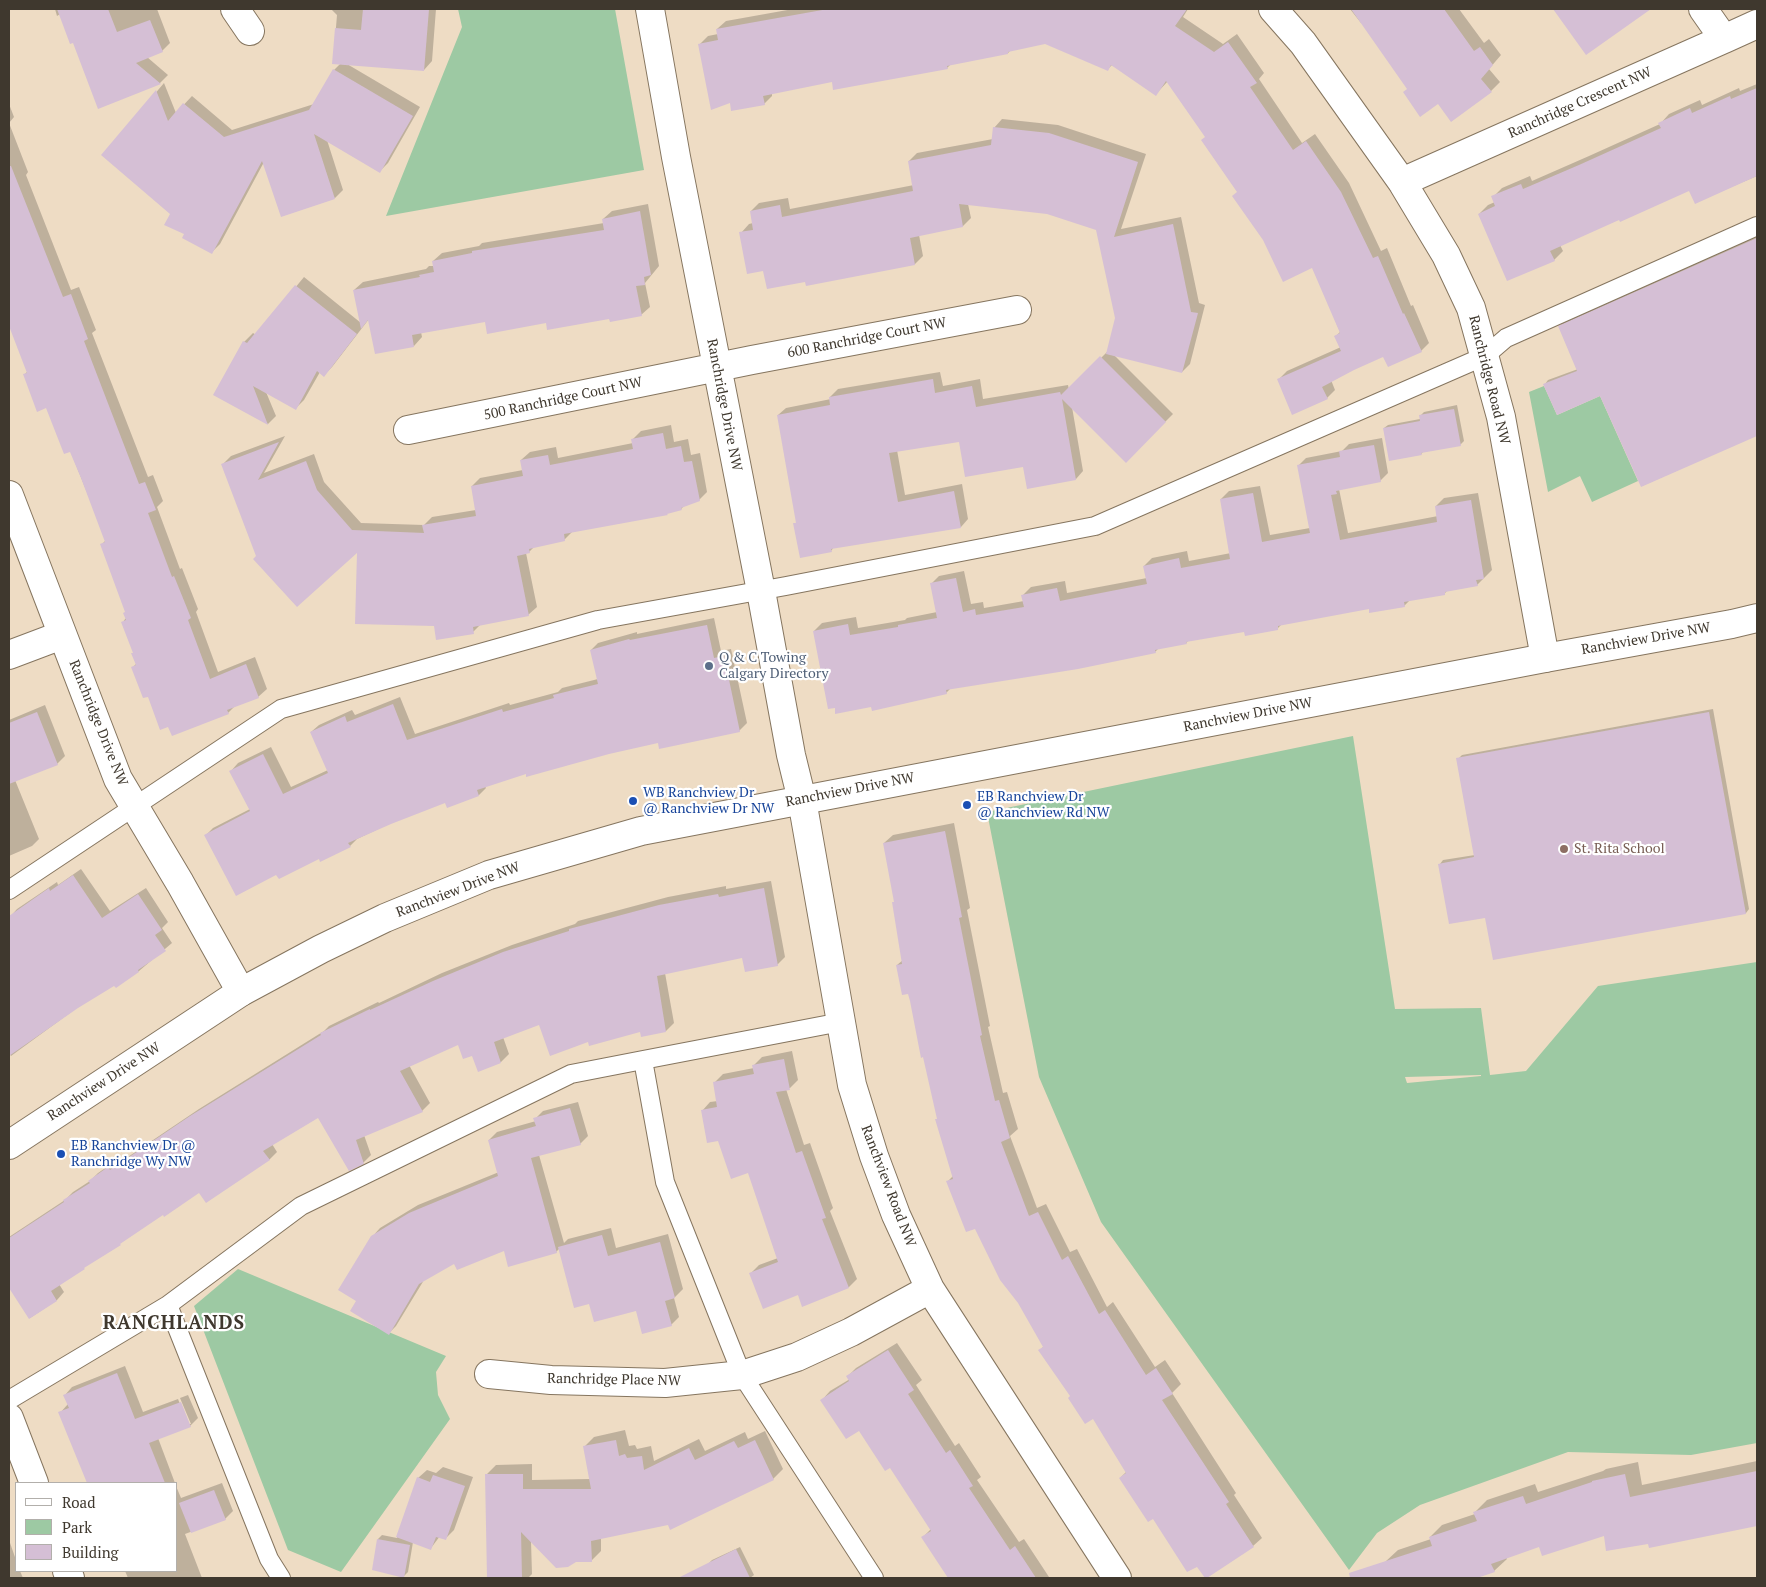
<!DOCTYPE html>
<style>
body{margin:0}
#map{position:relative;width:1766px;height:1587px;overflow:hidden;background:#eedcc4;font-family:"PT Serif",serif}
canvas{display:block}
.frame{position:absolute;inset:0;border:10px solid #3f382e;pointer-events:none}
.legend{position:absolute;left:15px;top:1482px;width:162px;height:90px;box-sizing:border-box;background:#fff;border:1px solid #b2afab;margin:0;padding:6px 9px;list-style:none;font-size:15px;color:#3f382e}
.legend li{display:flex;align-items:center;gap:10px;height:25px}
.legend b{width:25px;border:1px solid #b2afab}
</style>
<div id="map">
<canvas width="1766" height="1587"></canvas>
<div class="frame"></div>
<ul class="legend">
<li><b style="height:6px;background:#fff"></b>Road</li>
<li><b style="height:14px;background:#9dc9a3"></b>Park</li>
<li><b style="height:14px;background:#d5bfd5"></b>Building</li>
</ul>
</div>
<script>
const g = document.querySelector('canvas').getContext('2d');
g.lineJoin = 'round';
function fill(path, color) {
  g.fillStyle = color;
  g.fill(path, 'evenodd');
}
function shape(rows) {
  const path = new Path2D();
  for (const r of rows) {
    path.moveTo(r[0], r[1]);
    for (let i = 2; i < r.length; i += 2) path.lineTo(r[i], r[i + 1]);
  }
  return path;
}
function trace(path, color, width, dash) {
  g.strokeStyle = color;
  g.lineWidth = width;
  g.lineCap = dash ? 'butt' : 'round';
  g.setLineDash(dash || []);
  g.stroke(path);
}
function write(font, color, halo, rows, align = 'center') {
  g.font = font + ' "PT Serif",serif';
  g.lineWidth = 4.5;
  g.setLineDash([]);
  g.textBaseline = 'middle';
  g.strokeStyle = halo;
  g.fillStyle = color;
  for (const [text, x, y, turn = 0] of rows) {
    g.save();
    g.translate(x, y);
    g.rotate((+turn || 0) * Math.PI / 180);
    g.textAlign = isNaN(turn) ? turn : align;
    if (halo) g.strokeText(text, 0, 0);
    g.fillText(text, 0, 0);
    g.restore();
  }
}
const green = shape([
 [458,9,615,9,644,170,386,216,462,27],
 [1544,386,1557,415,1600,396,1638,481,1592,502,1580,476,1548,492,1529,392],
 [1353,736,1395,1009,1481,1008,1490,1075,1526,1071,1598,986,1757,962,1757,1443,1691,1455,1568,1452,1420,1505,1377,1533,1349,1570,1101,1222,1039,1077,987,812],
 [1481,1076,1407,1083,1405,1077,1481,1075],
 [238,1269,446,1356,436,1372,438,1395,450,1419,341,1572,288,1550,194,1306]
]);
const shadow = shape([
 [55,9,157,9,170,43,162,51,147,57,168,75,160,83,99,107,74,41,60,14,57,16],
 [331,9,436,9,432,61,424,70,347,64,420,107,388,163,380,171,327,140,343,190,335,198,264,162,220,244,212,252,186,233,172,213,103,155,164,83,176,113,192,96,232,130,314,104,334,70,341,63,333,63,337,15],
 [793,9,1188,9,1183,17,1223,44,1237,34,1264,73,1259,79,1302,143,1315,134,1349,183,1381,251,1387,248,1411,306,1413,305,1429,343,1421,351,1383,355,1331,380,1335,390,1327,398,1278,380,1287,371,1341,347,1336,336,1340,332,1313,267,1238,191,1206,137,1168,81,1156,94,1112,65,1108,69,1045,43,1011,50,1008,53,952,63,947,68,833,81,772,93,772,96,764,104,731,101,700,44,708,36,718,34,717,29,726,21],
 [1350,9,1459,9,1484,43,1489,39,1501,55,1489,69,1500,82,1491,91,1438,102,1409,89,1362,22,1361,23],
 [1556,9,1637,9,1640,13,1586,54],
 [1757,84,1757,176,1696,202,1690,190,1620,219,1560,245,1563,251,1554,260,1479,214,1488,205,1495,202,1493,197,1502,188,1530,176,1532,181,1589,156,1660,124,1669,114,1700,100,1702,105,1739,88,1740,91],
 [9,104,14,117,9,123,28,172,26,175,71,290,79,287,96,330,92,333,148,477,153,475,163,501,157,507,180,569,182,568,198,609,196,612,218,672,255,657,267,689,258,697,236,705,228,713,169,725,148,695,132,668,136,664,134,652,122,623,126,618,126,611,101,545,106,540,70,450,47,406,24,375,28,371,9,322],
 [1002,119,1058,125,1146,154,1121,229,1181,217,1199,303,1205,305,1190,364,1182,372,1114,355,1173,414,1126,461,1072,407,1083,471,1076,479,1024,466,960,440,897,450,905,495,962,484,968,519,961,527,834,547,831,551,795,524,797,521,778,415,786,408,831,399,830,397,838,389,940,372,943,386,980,379,983,399,1068,385,1069,390,1108,351,1116,318,1097,229,1048,212,968,204,971,218,963,226,919,235,923,256,915,264,806,281,764,269,741,233,749,224,753,223,751,211,759,203,788,198,790,209,914,185,909,161,917,153,993,139,994,128],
 [648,204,659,266,645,283,650,307,641,315,547,322,486,320,421,332,422,337,414,346,369,319,332,367,324,375,320,372,304,400,296,408,266,392,276,416,268,424,215,395,244,342,253,333,256,335,304,277,361,323,354,290,363,282,426,269,429,266,434,266,433,261,442,253,479,246,482,243,604,223,603,219,612,211],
 [1757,236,1757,435,1642,486,1601,394,1545,384,1548,380,1578,369,1559,327,1563,323],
 [1457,405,1464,441,1460,445,1424,451,1421,454,1384,428,1388,425,1420,419,1420,416,1424,412],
 [671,425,674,442,688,439,691,455,700,453,707,492,699,500,684,506,681,509,572,532,564,540,535,546,529,552,526,553,537,607,528,615,481,624,473,632,435,625,358,551,258,556,223,464,231,456,285,436,264,473,314,454,324,482,361,523,424,525,432,517,476,510,472,486,480,478,523,470,521,460,530,452,556,447,558,458,633,443,633,439,641,431],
 [1382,438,1388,473,1380,481,1339,489,1348,533,1438,516,1436,506,1444,498,1478,493,1492,570,1477,585,1448,590,1444,594,1410,600,1404,606,1370,607,1282,624,1278,628,1245,631,1189,640,1186,643,1159,648,1155,652,951,688,946,693,814,631,822,623,856,617,858,628,905,620,907,618,937,612,931,584,939,576,964,571,971,604,983,602,984,608,1024,601,1023,595,1031,587,1065,581,1067,593,1147,578,1144,566,1152,558,1187,551,1189,561,1231,553,1221,499,1229,491,1260,486,1270,535,1310,528,1298,466,1306,458,1342,451,1349,444],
 [714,618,721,651,731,649,747,723,739,731,659,741,527,772,485,786,486,788,479,795,446,801,391,823,357,839,350,846,277,873,206,835,213,828,250,809,231,771,238,763,271,747,291,787,328,770,311,732,319,725,352,710,355,715,400,697,415,734,509,703,510,705,558,692,562,688,598,679,591,650,598,643,637,632,637,634],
 [45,705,65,756,57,764,15,780,39,839,32,846,9,856,9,720],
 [1713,709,1749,909,1746,913,1486,916,1440,864,1443,860,1475,855,1458,759,1462,755],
 [954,823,970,908,967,910,990,1026,988,1027,1003,1093,1007,1092,1018,1129,1010,1136,1037,1208,1046,1204,1070,1252,1077,1249,1107,1307,1113,1302,1155,1367,1165,1360,1181,1384,1172,1393,1236,1493,1234,1495,1262,1538,1253,1546,1206,1577,1197,1565,1120,1478,1127,1471,1093,1417,1040,1350,1044,1346,948,1181,953,1176,909,993,897,965,903,960,893,903,895,901,884,843,893,835],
 [81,869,110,911,146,888,168,922,162,928,172,943,139,971,116,986,115,984,78,1007,11,1056,9,1053,9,918,17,909,57,882,58,885],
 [771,881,785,957,777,965,743,957,665,973,674,1023,666,1031,641,1030,589,1040,539,1023,503,1037,509,1054,501,1062,478,1070,472,1054,458,1044,409,1065,430,1103,422,1111,364,1135,371,1155,363,1163,318,1116,272,1144,277,1152,269,1160,200,1191,163,1214,59,1284,64,1292,57,1300,30,1318,9,1286,9,1237,65,1200,73,1192,90,1181,98,1173,117,1160,119,1163,199,1109,324,1031,329,1026,378,1002,379,1003,442,973,512,945,575,924,578,921,668,897,726,886,726,889],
 [792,1051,798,1080,790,1088,786,1089,804,1145,810,1143,833,1208,830,1211,857,1279,849,1287,803,1305,798,1294,750,1274,759,1265,778,1258,748,1171,719,1139,702,1111,710,1102,718,1101,714,1083,723,1074,754,1068,753,1066,762,1057],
 [578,1102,588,1136,580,1144,539,1155,564,1243,568,1239,611,1228,616,1248,668,1234,683,1289,674,1298,679,1317,671,1325,636,1310,560,1248,556,1252,504,1249,455,1262,424,1280,396,1326,389,1333,358,1300,372,1237,380,1228,418,1205,499,1172,489,1140,497,1132,536,1121,535,1119,543,1111],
 [897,1343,922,1380,916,1385,955,1446,959,1443,981,1477,977,1480,1019,1542,1024,1539,1049,1577,1047,1578,950,1578,923,1537,931,1529,891,1466,859,1429,822,1400,830,1391,850,1379,848,1376,856,1368],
 [125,1366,143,1412,178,1399,188,1424,191,1424,180,1398,188,1395,198,1418,190,1426,158,1438,175,1483,91,1483,60,1413,68,1404,65,1395,72,1387],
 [625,1430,629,1446,635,1445,637,1449,651,1446,654,1461,699,1439,705,1451,745,1432,748,1439,765,1431,783,1469,773,1479,669,1523,601,1537,601,1551,591,1561,575,1561,531,1541,532,1574,528,1578,488,1578,486,1475,496,1465,532,1464,532,1480,590,1479,584,1447,594,1437],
 [1757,1461,1757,1525,1650,1546,1649,1542,1605,1534,1540,1545,1506,1557,1507,1559,1494,1571,1473,1578,1380,1578,1389,1575,1385,1562,1398,1550,1431,1539,1430,1537,1442,1525,1475,1514,1475,1512,1487,1500,1535,1484,1538,1492,1603,1471,1606,1469,1638,1462,1642,1485],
 [443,1467,473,1477,454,1530,446,1538,440,1536,431,1548,413,1542,408,1572,404,1576,373,1569,378,1539,382,1535,397,1538,418,1478,427,1470,436,1473],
 [222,1483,233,1511,225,1519,185,1534,202,1578,128,1578,125,1571,176,1571,176,1486,181,1498],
 [9,1540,16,1560,16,1571,20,1571,23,1578,9,1578],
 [740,1547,754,1575,750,1578,715,1578,708,1564,712,1560]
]);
const building = shape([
 [57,9,108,9,117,32,150,20,163,52,136,63,161,84,98,109,73,43,70,44],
 [363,9,429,9,424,71,332,64,335,28,361,30],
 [828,9,1187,9,1175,26,1214,52,1228,42,1257,83,1250,87,1293,150,1306,141,1341,192,1373,258,1378,256,1403,314,1404,313,1422,352,1388,367,1383,357,1354,370,1322,387,1328,399,1292,415,1277,379,1341,351,1334,336,1340,333,1312,268,1283,282,1263,240,1232,196,1237,192,1201,140,1205,137,1166,81,1156,96,1111,65,1108,71,1045,44,1008,52,1008,54,947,66,948,69,833,90,832,82,763,96,765,105,731,111,730,103,711,110,698,44,718,40,716,29],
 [1351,9,1444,9,1474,51,1480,47,1493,65,1481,79,1492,92,1451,122,1438,104,1420,117,1403,92,1407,89],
 [1553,9,1651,9,1586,55],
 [333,69,413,116,380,173,314,134,335,199,281,217,262,161,212,254,182,238,184,234,164,225,170,214,101,155,156,90,168,121,183,103,224,137,309,110],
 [1757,88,1757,176,1695,204,1689,191,1620,222,1619,220,1550,251,1555,261,1507,281,1478,214,1495,206,1491,196,1521,184,1523,189,1579,165,1661,128,1658,123,1690,108,1692,113,1730,96,1731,99],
 [993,127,1049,133,1138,162,1114,237,1173,224,1191,312,1198,313,1182,373,1106,354,1115,318,1096,230,1047,214,959,204,963,227,910,238,915,265,806,286,805,282,767,289,763,271,747,274,739,232,753,230,750,211,780,205,782,217,913,191,908,161,991,145],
 [9,166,11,166,63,297,71,294,88,339,84,341,139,484,145,482,156,510,148,513,172,577,174,576,191,618,188,620,210,679,246,664,259,698,227,710,229,714,172,736,168,727,160,730,148,697,143,698,131,667,136,665,131,653,133,653,121,622,126,620,123,613,125,612,100,544,105,542,81,478,70,452,64,454,46,408,37,412,23,374,27,373,9,326],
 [640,211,651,275,644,277,645,285,636,286,642,316,610,322,609,319,547,330,546,323,487,334,485,322,412,335,414,347,375,354,368,320,361,329,353,290,420,277,419,275,434,272,432,261,472,253,472,251,604,230,602,219],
 [1757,238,1757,436,1641,487,1600,396,1557,415,1543,384,1577,371,1558,326],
 [295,285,357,334,324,377,317,371,296,410,253,386,268,425,213,395,243,341,247,343],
 [1100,356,1166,422,1126,463,1062,399,1076,480,1027,489,1023,467,965,477,959,442,889,453,898,502,954,491,961,528,831,549,832,552,800,558,793,523,796,523,777,415,830,405,829,397,933,379,935,393,972,386,976,407,1060,392,1061,395],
 [1454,409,1461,446,1421,453,1422,455,1389,461,1383,428,1420,421,1419,415],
 [663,433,666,449,681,446,684,462,692,461,700,501,681,508,682,510,667,514,668,515,564,534,565,541,529,549,530,553,517,556,529,616,473,627,474,634,436,640,434,626,355,624,357,553,297,607,253,559,256,556,221,464,279,442,258,480,306,461,317,490,352,530,424,533,422,525,476,516,471,486,523,476,520,460,548,455,550,465,633,449,631,439],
 [1374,445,1381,482,1336,491,1337,494,1331,495,1340,540,1437,522,1435,506,1471,500,1484,579,1476,580,1478,586,1445,592,1445,595,1404,602,1405,607,1369,613,1369,609,1278,626,1278,630,1245,636,1244,632,1186,642,1187,644,1155,650,1156,653,1078,669,946,690,947,694,872,711,871,707,835,714,835,708,828,709,813,631,848,624,850,635,898,627,898,625,937,618,930,583,956,578,963,612,975,609,976,615,1024,607,1021,595,1057,588,1060,601,1147,584,1143,566,1179,558,1181,568,1230,559,1220,499,1253,493,1262,542,1310,533,1297,465,1340,457,1339,451],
 [707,625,714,658,724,656,740,732,659,749,658,743,609,754,526,777,526,774,477,790,479,796,447,808,445,803,391,824,348,843,351,847,320,862,319,859,279,879,276,875,236,896,204,835,250,811,229,771,263,754,283,794,328,773,310,732,345,716,347,722,393,704,407,740,502,709,503,712,554,698,553,695,598,684,590,650,629,639,630,640],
 [37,712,58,765,9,784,9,723],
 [1709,712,1746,914,1493,960,1485,918,1449,924,1438,864,1474,857,1456,758],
 [945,831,962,917,959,918,982,1035,980,1036,995,1101,999,1100,1010,1138,1001,1142,1029,1216,1038,1212,1062,1260,1068,1256,1099,1314,1105,1310,1146,1375,1156,1368,1173,1394,1162,1400,1229,1502,1226,1504,1254,1547,1207,1578,1205,1578,1197,1567,1187,1572,1153,1519,1148,1522,1119,1478,1126,1473,1093,1419,1085,1424,1068,1398,1070,1396,1038,1350,1043,1347,1018,1303,1000,1280,975,1229,966,1232,946,1181,953,1179,935,1119,937,1119,923,1057,921,1058,910,1001,908,994,902,995,896,965,902,964,892,902,894,902,883,843],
 [73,875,102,918,138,894,162,930,155,935,166,951,138,970,139,972,116,988,114,986,78,1008,9,1056,9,916,49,888,50,891],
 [764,888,778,966,745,972,742,958,657,976,666,1032,641,1037,640,1032,589,1046,588,1042,550,1056,539,1025,494,1042,501,1063,478,1072,472,1056,463,1059,458,1045,400,1071,423,1112,356,1140,364,1164,349,1171,318,1118,263,1151,270,1160,206,1203,199,1193,164,1217,163,1215,120,1244,121,1245,84,1268,85,1269,51,1291,57,1301,29,1319,9,1288,9,1238,64,1202,63,1200,90,1183,88,1181,108,1167,110,1170,190,1116,321,1035,320,1033,370,1009,370,1010,433,981,503,952,569,931,569,929,659,905,718,894,719,897],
 [784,1059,790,1090,776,1092,796,1153,802,1151,826,1218,822,1219,849,1288,802,1307,798,1295,763,1309,749,1273,778,1262,748,1173,731,1179,718,1141,707,1143,701,1110,717,1107,713,1082,754,1074,752,1065],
 [570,1108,581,1145,531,1158,557,1253,508,1267,504,1251,457,1270,454,1264,419,1284,389,1335,350,1311,356,1301,338,1290,371,1236,409,1213,498,1176,488,1140,536,1126,533,1118],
 [602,1235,608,1256,660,1242,675,1298,665,1301,672,1326,642,1334,636,1311,594,1322,589,1304,574,1308,558,1247],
 [888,1350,914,1390,908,1394,946,1453,950,1450,973,1486,969,1488,1010,1550,1015,1546,1036,1578,948,1578,921,1537,931,1531,890,1468,885,1471,859,1431,846,1439,820,1400,849,1381,846,1376],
 [117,1373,135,1419,181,1402,191,1427,149,1443,165,1483,87,1483,58,1412,69,1408,63,1395],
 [616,1440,619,1456,625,1454,627,1458,642,1456,644,1470,689,1448,695,1460,734,1441,738,1448,755,1440,774,1480,670,1530,668,1525,591,1541,592,1562,576,1562,568,1567,556,1568,521,1532,522,1578,487,1578,485,1474,523,1474,523,1489,591,1489,583,1446],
 [1757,1471,1757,1526,1649,1548,1648,1544,1606,1551,1604,1536,1542,1556,1539,1547,1491,1564,1495,1572,1477,1578,1350,1578,1349,1573,1432,1546,1429,1537,1477,1521,1473,1512,1523,1496,1526,1504,1592,1482,1592,1481,1625,1474,1630,1497],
 [433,1475,465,1486,446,1540,436,1537,431,1550,396,1537,417,1477,430,1482],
 [214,1490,226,1520,191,1533,179,1503],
 [377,1539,410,1545,404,1578,372,1570],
 [736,1549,750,1578,678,1578]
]);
const service = shape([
 [9,890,281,709,598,620,786,586,1095,526,1485,356,1506,338,1757,226],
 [643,1060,841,1022],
 [168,1305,269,1559,281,1578],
 [9,1400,168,1305,301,1206,571,1074,643,1060,665,1182,742,1375,874,1578]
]);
const minor = shape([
 [235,9,250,31],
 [650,9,676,157,761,591,791,755,802,800,852,1085,874,1156,896,1215,930,1289,1117,1578],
 [1273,9,1303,43,1402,182,1446,255,1471,308,1501,417,1545,658],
 [1724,39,1757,24],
 [1402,182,1724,39,1703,9],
 [408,430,752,360,1017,310],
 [9,495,118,779,180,883,241,992],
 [9,655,62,635],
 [489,1374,551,1380,665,1383,742,1375,797,1357,851,1332,930,1289],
 [9,1418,34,1483],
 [67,1571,70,1578]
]);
const tertiary = shape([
 [9,1145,241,992,321,949,385,918,489,875,641,831,1545,658,1732,624,1757,618]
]);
const markers = [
 [709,666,5,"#5c6f8a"],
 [633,801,5,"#1a4fb4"],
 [967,805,5,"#1a4fb4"],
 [1564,849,5,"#8d6e63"],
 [61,1154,5,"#1a4fb4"]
];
const streetNames = [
 ["Ranchridge Crescent NW",1580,103,-24],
 ["600 Ranchridge Court NW",867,338,-11],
 ["Ranchridge Road NW",1489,380,76],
 ["500 Ranchridge Court NW",563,399,-12],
 ["Ranchridge Drive NW",724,405,79],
 ["Ranchview Drive NW",1646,639,-10],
 ["Ranchview Drive NW",1248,715,-11],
 ["Ranchridge Drive NW",98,723,68],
 ["Ranchview Drive NW",850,790,-11],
 ["Ranchview Drive NW",458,890,-21],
 ["Ranchview Drive NW",104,1082,-33],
 ["Ranchview Road NW",888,1186,69],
 ["Ranchridge Place NW",614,1380,1]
];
const serviceNames = [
 ["Q & C Towing",719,658],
 ["Calgary Directory",719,674]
];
const transitNames = [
 ["WB Ranchview Dr",643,793],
 ["@ Ranchview Dr NW",643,809],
 ["EB Ranchview Dr",977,797],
 ["@ Ranchview Rd NW",977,813],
 ["EB Ranchview Dr @",71,1146],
 ["Ranchridge Wy NW",71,1162]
];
const educationNames = [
 ["St. Rita School",1574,849]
];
const districtNames = [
 ["RANCHLANDS",174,1324]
];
fill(green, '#9dc9a3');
fill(shadow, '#0003');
fill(building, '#d5bfd5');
trace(service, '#85755f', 20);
trace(minor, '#85755f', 30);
trace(tertiary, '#85755f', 30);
trace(service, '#fff', 18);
trace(minor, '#fff', 28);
trace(tertiary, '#fff', 28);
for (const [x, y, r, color] of markers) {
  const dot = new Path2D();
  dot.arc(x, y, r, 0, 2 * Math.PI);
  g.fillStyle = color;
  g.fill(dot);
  trace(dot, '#fff', 2);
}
write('14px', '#3f382e', '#fff', streetNames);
write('14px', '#4e5e75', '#fff', serviceNames, 'left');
write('14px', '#164399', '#fff', transitNames, 'left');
write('14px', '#785e54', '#fff', educationNames, 'left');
g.letterSpacing = '1px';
write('bold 19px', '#3f382e', '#fff', districtNames);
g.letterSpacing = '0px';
</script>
